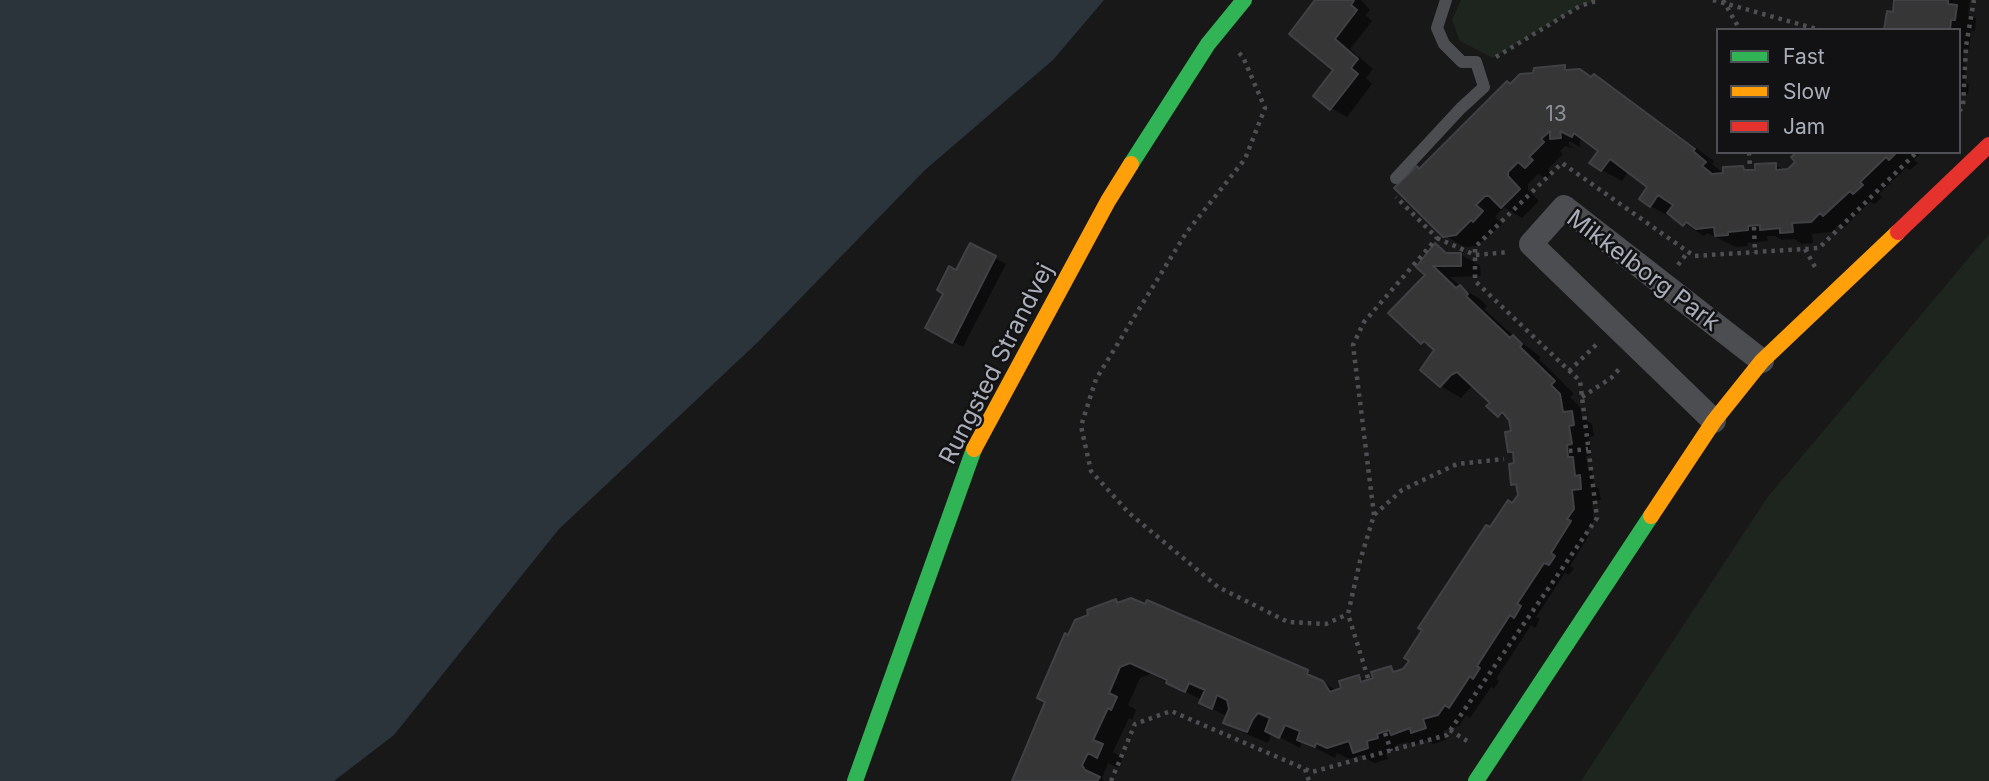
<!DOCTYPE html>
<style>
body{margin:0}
#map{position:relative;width:1989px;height:781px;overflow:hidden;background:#181818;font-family:Inter,sans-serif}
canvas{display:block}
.legend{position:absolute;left:1716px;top:28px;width:245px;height:126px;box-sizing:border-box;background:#121214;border:2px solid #4e5056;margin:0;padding:9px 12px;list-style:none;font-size:21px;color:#a9aeb9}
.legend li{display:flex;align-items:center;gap:14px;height:35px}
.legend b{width:35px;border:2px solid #4e5056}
</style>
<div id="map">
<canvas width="1989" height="781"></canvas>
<ul class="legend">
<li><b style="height:9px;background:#30b455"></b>Fast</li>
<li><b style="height:9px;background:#ff9f0a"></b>Slow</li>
<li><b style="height:9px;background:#e5322d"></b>Jam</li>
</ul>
</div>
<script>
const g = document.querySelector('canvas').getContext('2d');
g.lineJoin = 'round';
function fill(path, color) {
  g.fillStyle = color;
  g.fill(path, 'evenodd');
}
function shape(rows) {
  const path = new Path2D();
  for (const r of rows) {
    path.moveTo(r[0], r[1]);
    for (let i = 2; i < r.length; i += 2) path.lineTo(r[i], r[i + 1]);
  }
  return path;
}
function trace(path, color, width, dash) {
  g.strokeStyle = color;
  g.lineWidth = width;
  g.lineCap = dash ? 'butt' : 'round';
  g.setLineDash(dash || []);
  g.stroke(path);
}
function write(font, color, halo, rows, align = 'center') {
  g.font = font + ' Inter,sans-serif';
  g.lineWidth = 5;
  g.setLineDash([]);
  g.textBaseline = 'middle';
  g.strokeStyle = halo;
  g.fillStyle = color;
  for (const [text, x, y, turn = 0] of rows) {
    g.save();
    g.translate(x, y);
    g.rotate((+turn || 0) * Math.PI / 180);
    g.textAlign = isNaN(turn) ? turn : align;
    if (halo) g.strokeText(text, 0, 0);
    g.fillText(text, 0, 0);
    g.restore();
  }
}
const green = shape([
 [1461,0,1599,0,1579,6,1493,58,1460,41,1452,20],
 [1989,234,1989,781,1581,781,1767,498]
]);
const water = shape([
 [0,0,1104,0,1053,60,925,170,758,342,559,529,394,735,334,781,0,781]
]);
const shadow = shape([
 [1317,0,1361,0,1370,10,1365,15,1372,21,1350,49,1373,69,1366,78,1372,84,1347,117,1331,108,1335,69],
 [1895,0,1970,0,1968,14,1976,18,1975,31,1971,30,1969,49,1964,48,1963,63,1966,65,1965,82,1969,84,1968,94,1959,94,1959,30,1886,30,1894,13],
 [1564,67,1593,78,1594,76,1614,88,1714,161,1712,164,1724,174,1743,168,1750,172,1775,165,1786,171,1798,162,1799,152,1923,152,1914,160,1918,163,1910,170,1906,168,1879,194,1882,197,1875,204,1870,202,1845,227,1840,224,1832,232,1812,234,1813,243,1802,244,1794,239,1782,240,1775,236,1767,236,1768,241,1747,243,1748,246,1736,247,1707,233,1704,236,1672,215,1670,217,1651,206,1650,186,1629,171,1622,181,1602,170,1600,150,1580,140,1580,147,1569,141,1569,145,1576,149,1565,146,1560,151,1563,154,1548,169,1552,173,1546,179,1538,174,1528,184,1528,190,1539,201,1522,218,1504,207,1495,217,1502,224,1477,246,1465,247,1444,235,1420,170,1510,85],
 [1436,245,1451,254,1460,254,1480,266,1481,276,1450,277,1462,288,1480,299,1487,306,1484,309,1518,340,1541,357,1539,359,1574,394,1570,397,1580,407,1582,418,1592,424,1594,436,1589,437,1591,455,1586,456,1588,468,1592,471,1594,486,1599,489,1601,500,1592,501,1594,521,1586,532,1590,534,1570,566,1574,568,1569,575,1565,573,1536,617,1540,619,1535,628,1531,625,1496,679,1499,681,1494,689,1491,687,1470,718,1466,715,1459,726,1443,731,1446,740,1433,744,1427,740,1412,745,1407,742,1396,745,1397,749,1386,753,1388,759,1374,763,1361,755,1349,759,1337,753,1335,758,1302,741,1300,748,1272,733,1268,743,1246,734,1226,723,1228,717,1201,703,1202,700,1151,674,1140,678,1128,705,1136,710,1132,720,1129,718,1113,752,1123,758,1118,768,1108,763,1102,778,1104,781,1014,781,1047,702,1069,637,1116,601,1307,672,1337,691,1359,677,1367,682,1390,668,1398,673,1404,671,1491,529,1520,495,1519,487,1513,484,1516,465,1515,454,1509,451,1513,433,1511,422,1489,406,1492,403,1473,385,1461,398,1441,386,1422,370,1436,350,1422,342,1427,274],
 [995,258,1006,264,963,347,928,328]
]);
const building = shape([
 [1315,0,1354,0,1351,5,1357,10,1335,39,1358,59,1351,68,1358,74,1330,110,1313,96,1333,70,1289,34,1315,0],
 [1894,0,1948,0,1948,4,1957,5,1955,20,1951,20,1950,30,1884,30,1887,11,1893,12,1894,0],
 [1565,65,1565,70,1580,69,1591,77,1594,74,1695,149,1693,151,1706,162,1702,166,1712,174,1723,173,1723,167,1743,166,1744,170,1755,170,1755,164,1776,163,1776,170,1788,169,1795,162,1791,157,1797,152,1897,152,1889,160,1886,157,1860,182,1863,185,1853,194,1850,191,1823,216,1820,213,1811,222,1792,223,1793,232,1780,233,1780,228,1760,230,1760,225,1748,226,1748,230,1728,232,1728,235,1715,236,1714,227,1696,229,1686,222,1683,226,1667,213,1673,205,1658,195,1650,207,1639,199,1647,187,1610,159,1601,171,1589,163,1598,151,1574,133,1572,137,1560,131,1561,138,1550,139,1550,131,1541,139,1544,142,1529,157,1533,160,1525,168,1518,162,1508,172,1508,176,1520,189,1501,208,1489,196,1485,196,1476,205,1483,211,1473,222,1471,220,1456,235,1443,237,1394,188,1417,166,1419,169,1507,81,1510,84,1520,74,1533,73,1534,68,1565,65],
 [970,243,996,256,952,343,925,328,943,294,937,290,949,266,956,270,970,243],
 [1435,243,1446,253,1461,253,1461,266,1433,266,1456,288,1460,285,1468,294,1466,296,1510,338,1513,335,1522,344,1520,347,1555,381,1551,385,1560,394,1563,412,1572,411,1574,425,1569,426,1572,444,1567,445,1568,457,1573,457,1575,476,1580,475,1581,489,1572,490,1574,509,1567,519,1571,521,1551,553,1555,556,1549,565,1544,563,1517,604,1521,606,1514,618,1510,615,1477,666,1480,668,1473,679,1470,676,1449,708,1445,705,1438,715,1423,719,1426,728,1411,733,1410,728,1391,735,1389,730,1377,734,1378,738,1367,741,1368,748,1353,753,1349,741,1327,748,1316,743,1315,747,1297,740,1300,731,1285,725,1279,738,1265,731,1270,718,1258,713,1253,719,1247,732,1223,723,1229,709,1227,700,1217,695,1212,709,1199,703,1205,690,1189,683,1185,692,1166,683,1167,680,1130,663,1120,667,1109,693,1117,697,1111,710,1108,708,1093,740,1103,744,1097,758,1088,753,1082,765,1085,770,1100,777,1097,781,1012,781,1045,702,1037,698,1065,633,1068,635,1075,620,1088,615,1087,610,1116,599,1117,603,1131,598,1145,604,1147,600,1308,670,1307,674,1323,681,1330,692,1341,688,1339,681,1359,675,1361,682,1373,678,1371,672,1391,666,1393,672,1403,669,1409,661,1404,658,1422,630,1418,628,1486,525,1490,527,1508,500,1512,503,1518,495,1516,484,1511,485,1509,464,1514,463,1513,452,1508,452,1505,432,1511,431,1509,420,1502,412,1498,417,1486,406,1490,403,1457,372,1451,375,1440,387,1420,370,1434,350,1424,341,1421,344,1388,313,1425,275,1416,267,1435,243]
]);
const path = shape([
 [1713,0,1820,30],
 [1723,0,1740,30],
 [1239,53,1243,57,1265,108,1245,159,1186,233,1096,379,1081,426,1091,471,1129,513,1218,587,1288,622,1326,624,1348,614],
 [1496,57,1580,6,1599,0],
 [1959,111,1963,107,1966,46,1974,0],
 [1749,152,1750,168],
 [1754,227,1755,253],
 [1437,238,1475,255,1509,252],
 [1805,249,1815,267],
 [1678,265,1688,252],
 [1569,371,1597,344],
 [1582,397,1611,378,1621,367],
 [1569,451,1588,449],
 [1374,515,1353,345,1364,322,1437,238,1396,197],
 [1368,678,1348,614,1360,561,1374,515,1402,490,1457,464,1504,459],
 [1450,730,1467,741],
 [1385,733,1391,751],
 [1305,769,1309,781],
 [1111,781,1135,724,1171,711,1312,772,1447,735,1597,518,1580,381,1475,281,1475,247,1562,163,1694,256,1819,248,1917,152]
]);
const lane = shape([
 [1396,178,1461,108,1484,87,1476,62,1462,62,1444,44,1437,28,1446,0]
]);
const street = shape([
 [1714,421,1531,244,1564,207,1762,361]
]);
const fast = shape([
 [1131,164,1208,44,1244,0],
 [855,781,974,449],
 [1476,781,1651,516]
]);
const slow = shape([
 [974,449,1108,201,1131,164],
 [1651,516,1714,421,1762,361,1898,232]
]);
const jam = shape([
 [1898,232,1989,145]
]);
const numberNames = [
 ["13",1556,115]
];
const streetNames = [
 ["Mikkelborg Park",1643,271,37],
 ["Rungsted Strandvej",997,364,-63]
];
fill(green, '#1e251e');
fill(water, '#2a343a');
fill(shadow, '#0007');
fill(building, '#363637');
trace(building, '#404144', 2);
trace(path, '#4e4f53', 4.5, [3.5, 5]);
trace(lane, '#4c4d51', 12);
trace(street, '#4c4d51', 24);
trace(fast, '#30b455', 16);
trace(slow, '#ff9f0a', 16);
trace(jam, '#e5322d', 16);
write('21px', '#8c9098', null, numberNames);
write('24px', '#a9aeb9', '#121214', streetNames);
</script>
